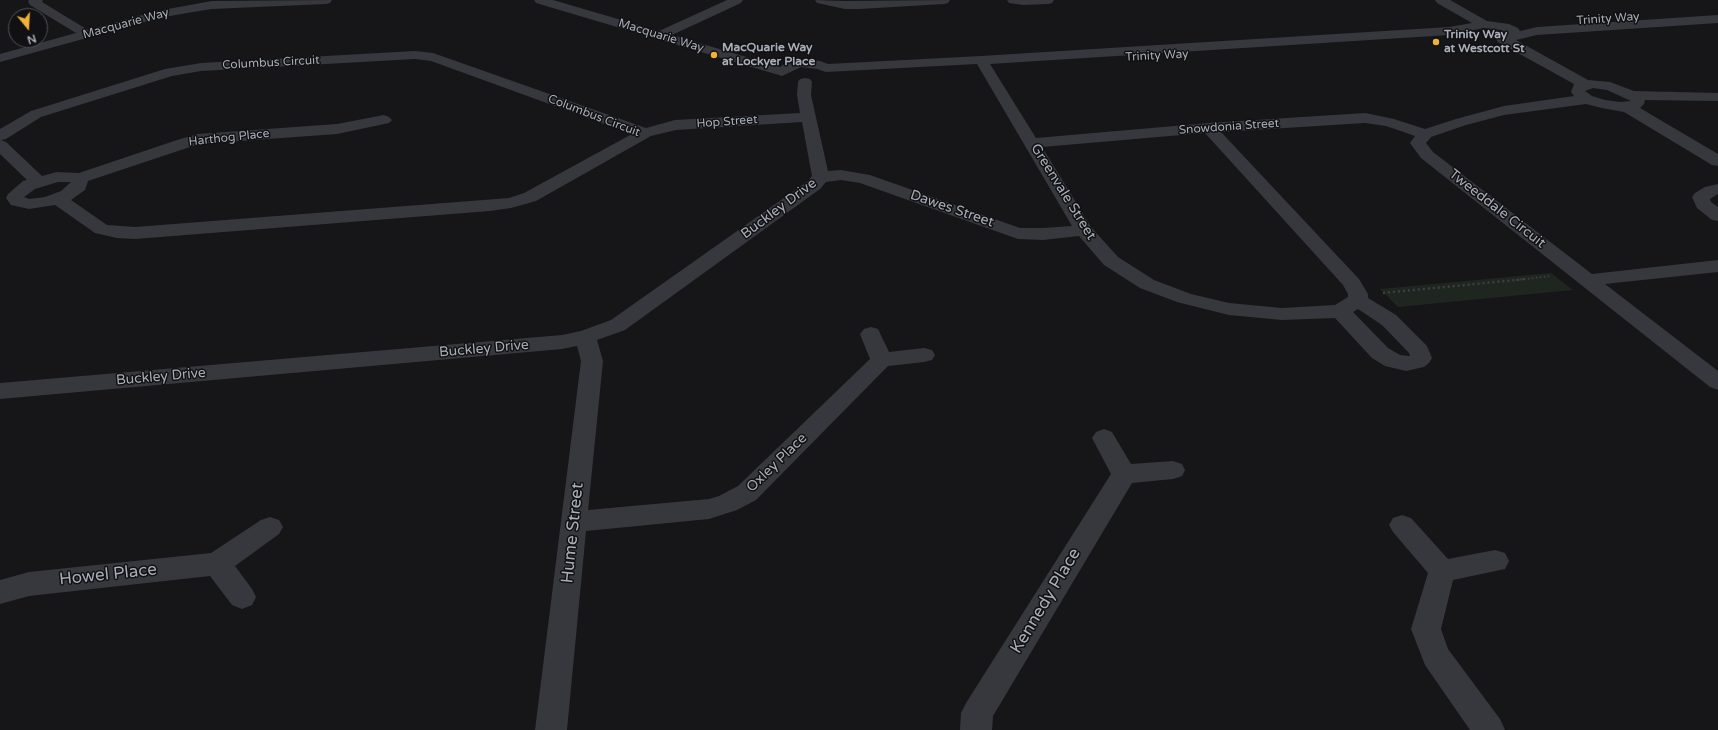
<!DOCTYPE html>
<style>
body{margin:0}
#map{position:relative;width:1718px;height:730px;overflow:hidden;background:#161618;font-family:"Varela Round",sans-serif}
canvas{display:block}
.north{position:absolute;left:8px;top:8px;width:40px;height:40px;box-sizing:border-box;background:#111113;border:1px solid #4d4f55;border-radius:50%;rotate:162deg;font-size:11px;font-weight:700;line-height:16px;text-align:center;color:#a8adb8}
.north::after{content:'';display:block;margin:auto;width:14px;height:18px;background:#f2b134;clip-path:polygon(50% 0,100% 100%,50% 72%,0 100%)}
</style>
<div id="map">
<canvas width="1718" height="730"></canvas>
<div class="north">N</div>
</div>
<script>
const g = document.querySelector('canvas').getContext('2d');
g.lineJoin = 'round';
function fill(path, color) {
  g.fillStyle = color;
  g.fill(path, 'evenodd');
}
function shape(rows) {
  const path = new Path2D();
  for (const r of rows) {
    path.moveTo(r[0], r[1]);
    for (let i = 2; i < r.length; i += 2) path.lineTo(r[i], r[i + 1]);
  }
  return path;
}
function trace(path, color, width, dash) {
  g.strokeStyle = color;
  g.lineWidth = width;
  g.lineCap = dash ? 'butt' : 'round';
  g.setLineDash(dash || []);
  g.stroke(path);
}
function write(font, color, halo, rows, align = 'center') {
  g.font = font + ' "Varela Round",sans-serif';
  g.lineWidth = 3;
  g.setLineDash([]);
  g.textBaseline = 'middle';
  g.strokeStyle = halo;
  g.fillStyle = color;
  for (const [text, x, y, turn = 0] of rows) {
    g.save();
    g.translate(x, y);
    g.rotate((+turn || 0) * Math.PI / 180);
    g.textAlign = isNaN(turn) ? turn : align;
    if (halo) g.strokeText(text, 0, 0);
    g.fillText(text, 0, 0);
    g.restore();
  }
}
const green = shape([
 [1551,273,1573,290,1398,307,1380,289]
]);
const pathFar1 = shape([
 [1516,280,1551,276]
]);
const path = shape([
 [1383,293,1526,279]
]);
const minor = shape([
 [29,0,43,0,42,2,88,30,157,11,212,1,332,0,330,3,326,4,212,9,187,13,159,18,0,62,0,54,76,33,30,5,28,2,29,0],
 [534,0,553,0,659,31,727,0,743,0,741,3,672,35,780,67,787,62,801,59,820,61,828,64,981,56,1449,27,1472,23,1437,3,1435,0,1450,0,1487,21,1509,24,1518,28,1520,31,1537,27,1718,15,1718,23,1537,35,1516,40,1588,80,1610,82,1634,91,1718,93,1718,101,1645,100,1644,104,1640,108,1718,154,1718,166,1712,165,1624,112,1602,108,1586,104,1504,115,1466,125,1431,137,1426,143,1433,152,1592,274,1718,260,1718,272,1605,284,1718,371,1718,390,1710,387,1421,158,1410,143,1415,136,1386,126,1365,123,1221,132,1359,279,1368,294,1368,298,1396,315,1427,346,1432,358,1429,363,1424,367,1406,371,1385,366,1372,358,1335,318,1282,320,1229,315,1177,302,1140,288,1104,265,1079,236,1043,240,1018,239,860,183,841,180,826,182,820,189,625,330,597,340,603,361,588,510,709,499,719,496,738,486,870,359,860,334,864,329,871,327,878,329,889,352,924,348,932,350,935,355,932,360,924,362,888,366,756,500,737,510,709,519,586,531,567,730,535,730,581,361,577,346,562,349,0,399,0,383,562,335,581,331,611,320,808,181,812,176,802,122,676,130,651,136,536,201,511,208,490,211,135,239,117,238,95,233,55,205,29,209,11,205,6,198,8,194,23,181,27,180,0,154,0,129,31,111,165,69,201,63,415,51,433,53,646,128,675,120,800,113,797,95,798,82,800,79,805,78,810,79,812,82,811,95,828,171,841,170,870,175,1020,228,1043,228,1072,226,977,64,826,72,817,69,801,67,782,76,536,3,534,0],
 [1484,28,1501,30,1508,34,1498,36,1496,39,1498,42,1574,84,1571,92,1574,96,1504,106,1456,119,1425,129,1394,119,1365,113,1209,123,1036,138,990,64,1449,35,1484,28],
 [415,59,431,61,632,134,524,193,509,198,135,227,107,225,71,200,85,190,88,181,199,144,337,134,389,123,392,120,389,117,384,115,337,124,198,134,177,140,79,173,57,172,42,176,6,142,1,140,6,139,41,117,172,76,201,71,415,59],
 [1593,88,1607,90,1631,101,1620,102,1605,100,1592,96,1585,91,1593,88],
 [1205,133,1343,285,1348,294,1348,297,1335,305,1282,308,1229,303,1191,294,1154,280,1118,257,1091,227,1042,147,1205,133],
 [58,182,71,182,61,191,45,197,29,199,24,197,35,189,58,182],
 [1358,309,1382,325,1409,353,1410,356,1400,355,1388,348,1353,312,1358,309],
 [815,0,845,1,950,0,948,3,944,4,860,9,845,9,817,3,815,0],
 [1007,0,1054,0,1052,3,1048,4,1023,5,1009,3,1007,0],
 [1718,184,1718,194,1710,199,1711,202,1718,207,1718,221,1712,220,1697,208,1692,197,1695,193,1705,187,1718,184],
 [1104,429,1112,432,1131,464,1173,461,1182,464,1185,470,1182,476,1173,479,1132,483,993,716,992,730,960,730,961,713,966,703,1111,474,1092,438,1096,432,1104,429],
 [1402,515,1411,518,1448,559,1495,550,1505,553,1509,561,1505,569,1453,580,1441,629,1448,649,1500,719,1505,730,1470,730,1425,665,1411,629,1428,573,1393,532,1389,525,1393,518,1402,515],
 [270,517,279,520,283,527,279,534,235,566,252,589,256,597,252,605,242,609,232,605,210,576,29,596,0,604,0,580,29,572,211,553,261,520,270,517]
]);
const markers = [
 [1436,42,4,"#f2b134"],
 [714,55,4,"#f2b134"]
];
const farStreetnames = [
 ["Trinity Way",1608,19,-4],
 ["Macquarie Way",126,24,-15],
 ["Macquarie Way",661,36,17],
 ["Trinity Way",1157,56,-3],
 ["Columbus Circuit",271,63,-3],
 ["Columbus Circuit",594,116,21],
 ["Hop Street",727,122,-4],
 ["Snowdonia Street",1229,127,-4],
 ["Harthog Place",229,138,-6]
];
const farPoinames = [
 ["Trinity Way",1444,35],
 ["at Westcott St",1444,49],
 ["MacQuarie Way",722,48],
 ["at Lockyer Place",722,62]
];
const streetNames = [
 ["Greenvale Street",1063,192,58],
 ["Buckley Drive",779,209,-37],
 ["Dawes Street",952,209,19],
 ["Tweeddale Circuit",1497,209,38],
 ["Buckley Drive",484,349,-5],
 ["Buckley Drive",161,377,-5],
 ["Oxley Place",777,463,-44]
];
const nearStreetnames = [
 ["Hume Street",573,533,-84],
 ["Howel Place",108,575,-6],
 ["Kennedy Place",1046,601,-59]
];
fill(green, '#1e261f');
trace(pathFar1, '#3d3f44', 2, [1.5, 2.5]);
trace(path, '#3d3f44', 2.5, [2, 3]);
fill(minor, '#37383d');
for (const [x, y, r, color] of markers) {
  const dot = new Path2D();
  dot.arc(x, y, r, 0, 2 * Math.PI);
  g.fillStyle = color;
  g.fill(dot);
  trace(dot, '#111113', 1.5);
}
write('12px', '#a8adb8', '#111113', farStreetnames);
write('bold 12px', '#a8adb8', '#111113', farPoinames, 'left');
write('14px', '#a8adb8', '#111113', streetNames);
write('17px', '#a8adb8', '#111113', nearStreetnames);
</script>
